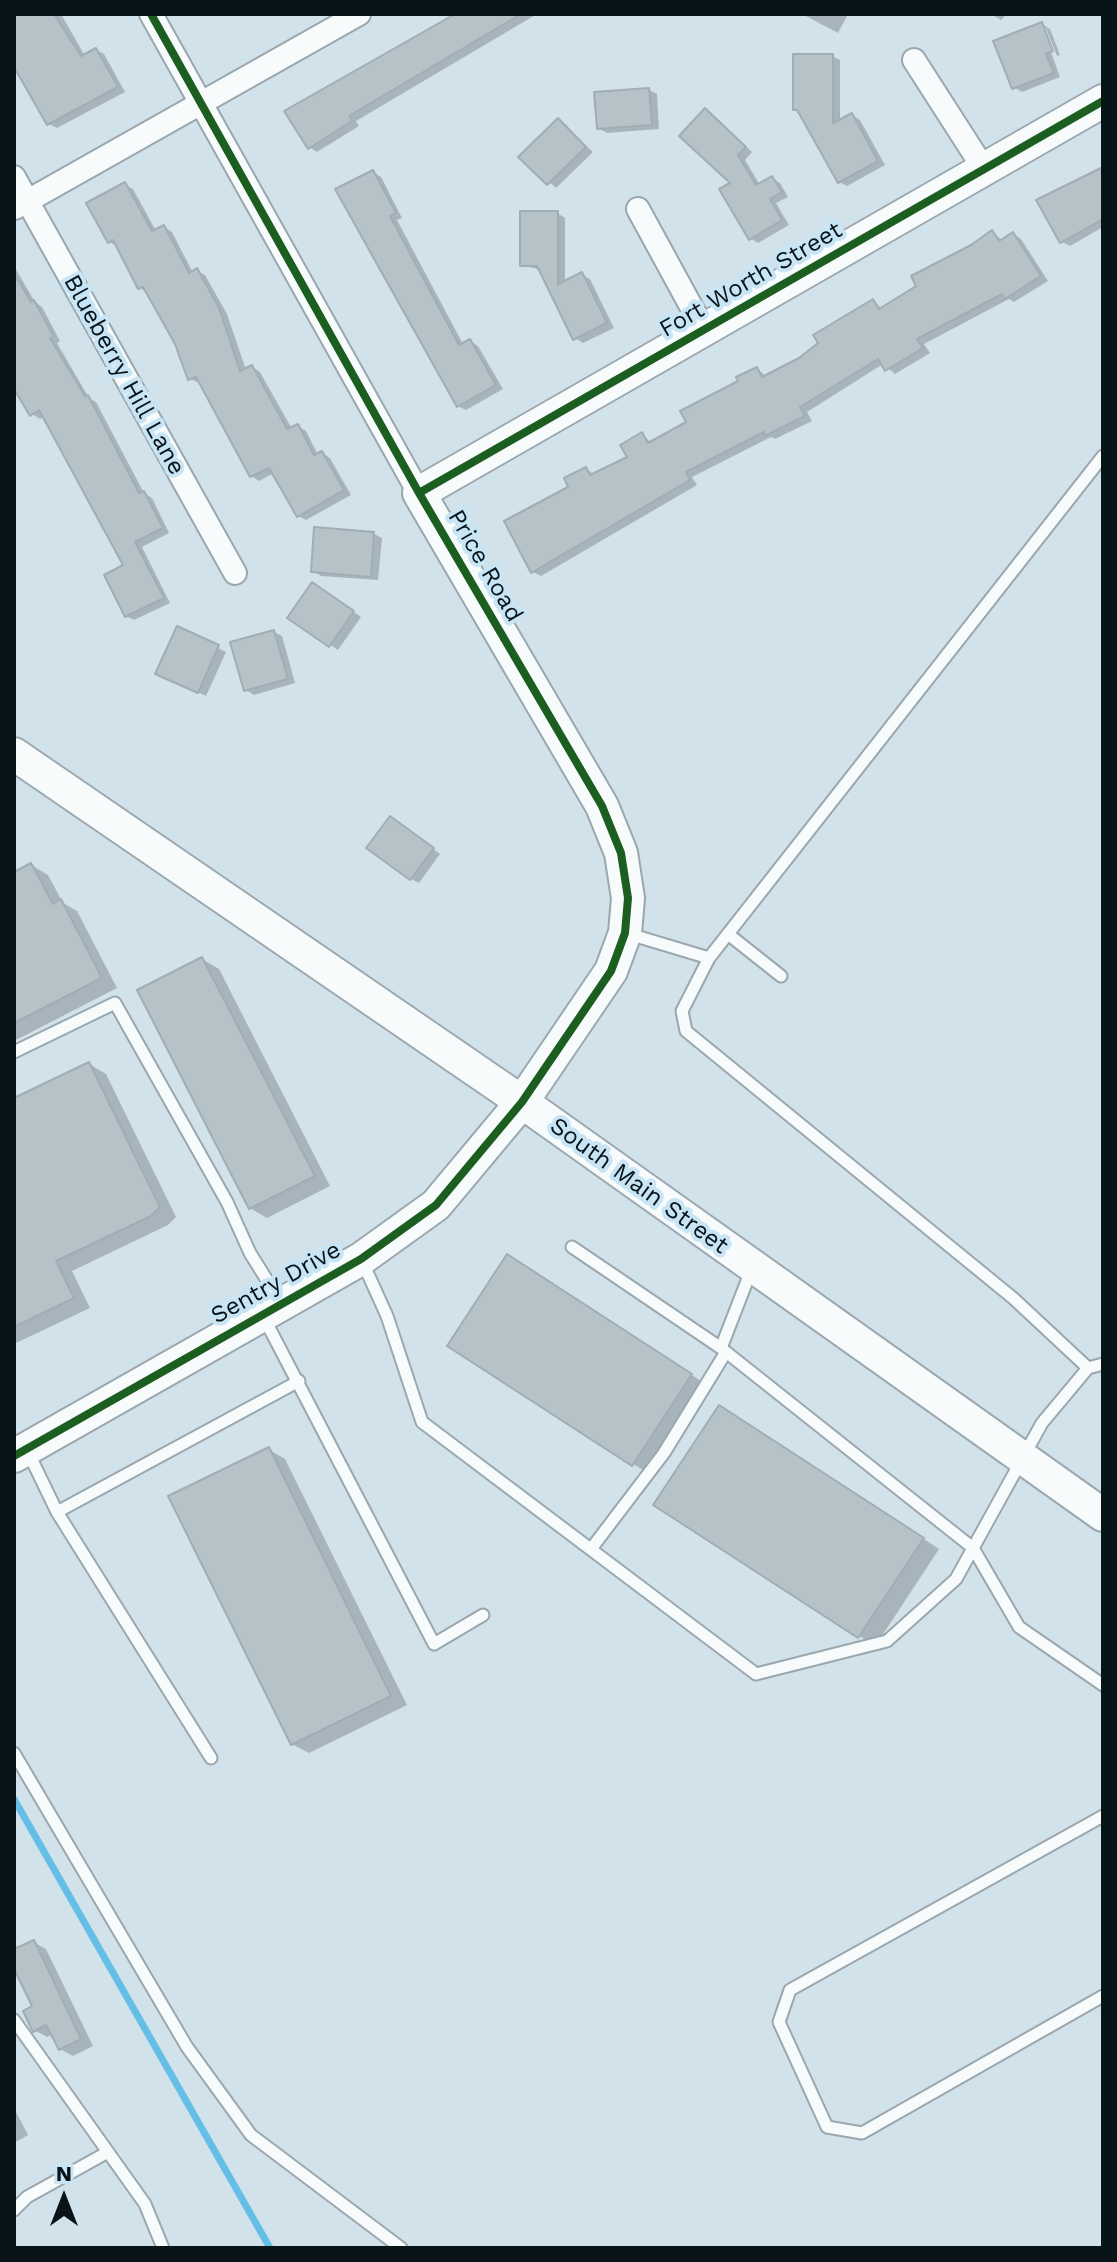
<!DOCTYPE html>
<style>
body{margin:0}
#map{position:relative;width:1117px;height:2262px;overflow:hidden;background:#d2e2ea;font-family:"Work Sans",sans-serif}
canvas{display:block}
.frame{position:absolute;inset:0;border:16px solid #091419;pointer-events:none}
.north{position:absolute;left:24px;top:2158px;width:80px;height:80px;-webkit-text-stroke:6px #c8e5f5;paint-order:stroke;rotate:0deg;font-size:22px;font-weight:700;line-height:32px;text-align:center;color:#091419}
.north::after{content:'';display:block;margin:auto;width:28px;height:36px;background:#091419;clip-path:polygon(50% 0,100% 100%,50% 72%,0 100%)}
</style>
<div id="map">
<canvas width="1117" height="2262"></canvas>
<div class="frame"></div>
<div class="north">N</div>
</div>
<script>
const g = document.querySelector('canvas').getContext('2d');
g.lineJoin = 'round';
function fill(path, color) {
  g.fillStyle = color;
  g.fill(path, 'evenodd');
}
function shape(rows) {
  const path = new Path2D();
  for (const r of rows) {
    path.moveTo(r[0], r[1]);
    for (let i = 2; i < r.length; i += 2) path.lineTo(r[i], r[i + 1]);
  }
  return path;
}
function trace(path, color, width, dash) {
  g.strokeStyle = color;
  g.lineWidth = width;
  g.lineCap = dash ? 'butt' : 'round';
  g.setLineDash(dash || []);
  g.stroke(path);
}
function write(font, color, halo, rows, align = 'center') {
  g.font = font + ' "Work Sans",sans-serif';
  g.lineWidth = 8;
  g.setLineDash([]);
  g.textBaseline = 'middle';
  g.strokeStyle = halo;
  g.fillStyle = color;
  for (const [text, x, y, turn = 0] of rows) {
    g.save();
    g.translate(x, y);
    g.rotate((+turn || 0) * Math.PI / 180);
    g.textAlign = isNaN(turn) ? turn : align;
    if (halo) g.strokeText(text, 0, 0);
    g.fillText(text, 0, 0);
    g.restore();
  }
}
const shadow = shape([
 [14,14,61,14,85,56,96,50,104,54,125,92,57,128,49,124,14,65],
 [458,14,537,14,356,121,359,126,317,152,309,147],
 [802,14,848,14,838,33],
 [991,14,1007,14,1001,20],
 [1042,24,1050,29,1060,55,1057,56,1046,28,1042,28,1060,77,1022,92,1013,87],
 [832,56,840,60,840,122,852,115,860,120,885,165,847,186,839,182,801,113,795,109],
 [649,90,657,94,659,129,607,133,598,128],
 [706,111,752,152,745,160,760,185,772,178,780,183,788,197,776,203,789,225,758,243,750,238],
 [558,120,593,152,556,188,521,157],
 [1103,170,1103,227,1070,246,1062,242],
 [373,172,381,177,402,218,397,220,463,344,470,341,478,346,503,389,466,410,458,406],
 [125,185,133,189,156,231,164,227,172,232,193,273,197,271,205,275,227,314,246,370,252,367,260,372,292,429,298,426,306,431,318,455,322,453,330,458,351,495,306,520,298,516,274,473,259,481,251,476,200,383,190,379,176,344,149,293,140,288,118,246,109,242],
 [557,213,565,218,565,283,582,275,590,279,614,328,583,343,575,338,541,270,522,265],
 [992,232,1003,241,1013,234,1021,239,1048,281,1014,302,1009,299,924,344,930,353,895,374,883,364,807,412,812,421,775,439,771,437,692,477,697,485,541,576,533,572,571,488,586,469,595,475,629,458,642,435,652,443,689,423,757,369,767,377,800,360,873,302,883,309],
 [14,266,35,302,42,307,60,341,57,343,89,398,96,402,144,493,152,498,169,533,142,547,170,603,134,620,126,616,126,566,45,416,40,419,32,414,14,385],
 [374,534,382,538,378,580,321,576,313,571],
 [321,590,361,617,338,650,290,618],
 [178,629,226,652,206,696,166,677],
 [274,632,282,636,295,683,254,695,246,690],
 [398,823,440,854,419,883,411,879],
 [31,865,48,875,63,903,77,911,117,988,14,1041,14,874],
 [202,959,219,969,330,1186,267,1218,250,1208],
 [89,1064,106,1074,176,1217,168,1225,72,1271,90,1308,14,1344,14,1100],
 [524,1266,707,1385,649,1474,450,1346],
 [736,1417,939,1549,876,1645,859,1636],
 [268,1449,285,1459,407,1705,309,1753,292,1744],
 [33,1942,46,1949,93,2046,73,2056,60,2049,53,2034,47,2037,34,2030,35,2007,14,1965,14,1951],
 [14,2108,28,2135,14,2143]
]);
const stream = shape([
 [14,1799,270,2248]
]);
const building = shape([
 [14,14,54,14,81,56,96,48,118,87,47,125,14,67,14,14],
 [455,14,521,14,349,116,352,121,308,149,284,111,455,14],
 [1042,22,1053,51,1046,54,1054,73,1012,89,993,41,1042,22],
 [793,54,833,54,833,123,852,113,878,161,838,183,797,110,793,110,793,54],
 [649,88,652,125,597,129,594,92,649,88],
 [705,108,746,147,738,155,756,185,772,176,782,192,770,199,782,220,749,240,719,189,730,183,679,136,705,108],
 [558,118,586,147,547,185,518,157,558,118],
 [1103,167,1103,219,1060,243,1036,200,1103,167],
 [373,170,396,213,390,216,459,345,470,339,496,385,457,407,335,189,373,170],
 [125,182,152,231,164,225,189,273,197,268,219,308,240,371,252,365,287,429,298,424,314,455,322,451,344,490,297,517,269,468,250,477,196,377,188,380,175,344,143,287,138,289,113,240,108,243,86,203,125,182],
 [520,211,558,211,558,284,582,272,607,323,573,340,537,266,520,266,520,211],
 [992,230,999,241,1013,232,1041,276,1005,299,1002,294,917,339,923,348,885,371,878,359,800,407,805,416,765,436,764,432,686,472,690,480,531,573,504,521,568,487,564,478,586,467,590,475,627,457,620,445,642,432,648,443,686,422,680,411,738,381,736,377,757,367,762,377,799,358,818,343,813,335,873,299,879,309,916,286,911,276,971,245,992,230],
 [14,273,31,302,34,300,54,337,50,338,85,396,88,395,139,493,144,491,163,528,135,542,164,598,125,617,104,575,123,565,39,410,30,416,14,389,14,273],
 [314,527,374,532,371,577,311,572,314,527],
 [312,582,354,611,329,647,287,618,312,582],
 [177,626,219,645,198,693,155,674,177,626],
 [274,630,288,679,244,691,230,642,274,630],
 [390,816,434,848,410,880,366,848,390,816],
 [31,863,53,904,61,899,102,978,14,1023,14,872,31,863],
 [202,957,315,1176,249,1209,137,990,202,957],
 [89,1062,160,1207,151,1216,56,1261,74,1298,14,1327,14,1098,89,1062],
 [507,1254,692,1374,632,1466,447,1346,507,1254],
 [719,1405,924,1538,858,1638,653,1505,719,1405],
 [269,1447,391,1696,291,1745,168,1496,269,1447],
 [34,1940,81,2039,59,2050,46,2025,33,2032,23,2011,32,2006,14,1969,14,1949,34,1940]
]);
const lane = shape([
 [629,934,709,958],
 [728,934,781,976],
 [14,1052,115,1003,227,1202,250,1253,280,1301],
 [572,1247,721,1348],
 [363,1263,387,1316,422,1422,756,1674,887,1641,956,1579,1042,1423,1088,1368,1103,1364],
 [752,1268,721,1348,973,1548,1019,1627,1103,1685],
 [263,1316,434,1644,483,1615],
 [1088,1368,1013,1298,686,1031,682,1011,709,958,1103,456],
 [28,1452,57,1512,211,1758],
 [57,1512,299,1381],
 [591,1549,664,1453,726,1352],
 [14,1753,187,2047,251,2135,401,2248],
 [1103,1816,790,1990,779,2022,827,2127,862,2133,1103,1996],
 [14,2020,145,2204,163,2248],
 [14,2210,27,2197,108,2152]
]);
const street = shape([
 [151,14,419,493],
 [914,60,984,169],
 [14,177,235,573],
 [15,208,359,14],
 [638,209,704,330]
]);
const secondary = shape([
 [14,754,522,1102,1103,1515],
 [14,1456,361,1259,436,1205,522,1102,611,971,625,933,628,898,621,853,602,806,419,493,1103,101]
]);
const cycleway = shape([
 [419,493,1103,101],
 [14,1456,361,1259,436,1205,522,1102,611,971,625,933,628,898,621,853,602,806,419,493,151,14]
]);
const streetNames = [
 ["Fort Worth Street",751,280,-30],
 ["Blueberry Hill Lane",124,375,61],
 ["Price Road",485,566,60],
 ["South Main Street",639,1186,36],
 ["Sentry Drive",276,1283,-29]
];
fill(shadow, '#0003');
trace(stream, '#64bee6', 7);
fill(building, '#b5c2c8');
trace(building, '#a0adb4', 2);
trace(lane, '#9aa7ae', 15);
trace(street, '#9aa7ae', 26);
trace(secondary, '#9aa7ae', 36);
trace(lane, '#f8fbfc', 11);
trace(street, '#f8fbfc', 22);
trace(secondary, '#f8fbfc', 32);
trace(cycleway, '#1b5e20', 8);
write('24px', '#091419', '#c8e5f5', streetNames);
</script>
